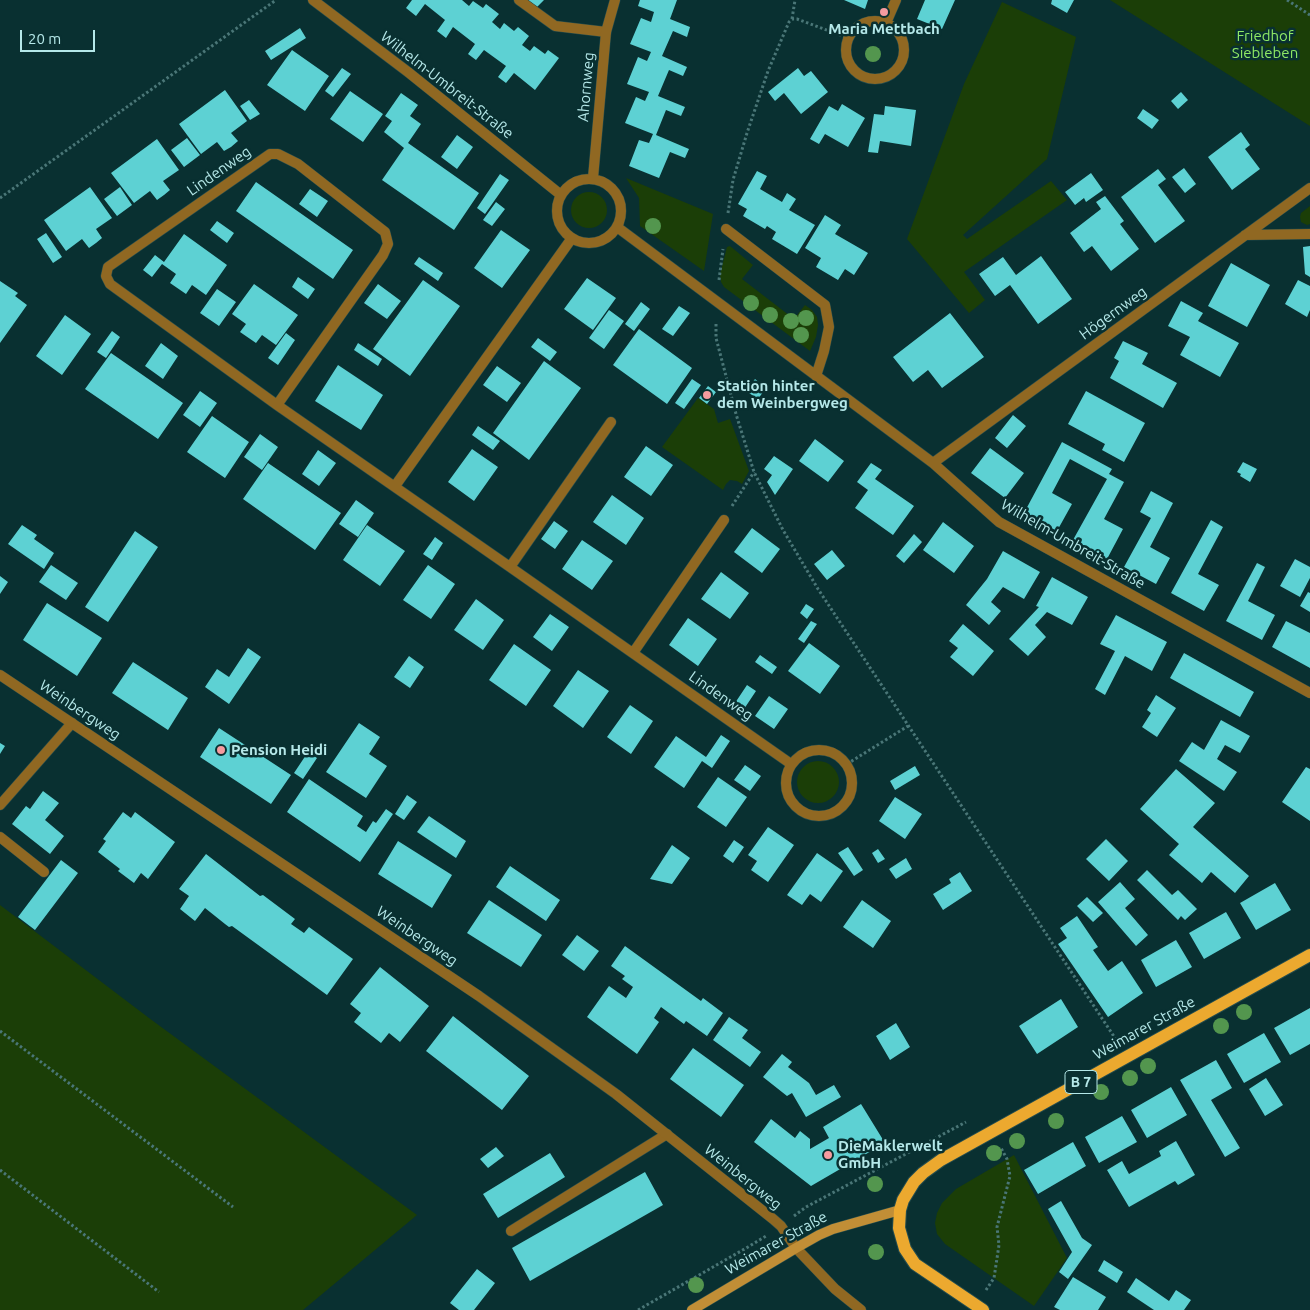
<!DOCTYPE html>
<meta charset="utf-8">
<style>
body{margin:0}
#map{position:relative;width:1310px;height:1310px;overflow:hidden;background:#093031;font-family:Ubuntu,sans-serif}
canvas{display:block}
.scale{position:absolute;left:20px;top:30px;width:75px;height:22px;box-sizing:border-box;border:2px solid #b5e8e9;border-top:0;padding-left:6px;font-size:15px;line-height:18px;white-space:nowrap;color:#b5e8e9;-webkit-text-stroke:4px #093031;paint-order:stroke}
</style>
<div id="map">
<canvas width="1310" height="1310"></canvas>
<div class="scale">20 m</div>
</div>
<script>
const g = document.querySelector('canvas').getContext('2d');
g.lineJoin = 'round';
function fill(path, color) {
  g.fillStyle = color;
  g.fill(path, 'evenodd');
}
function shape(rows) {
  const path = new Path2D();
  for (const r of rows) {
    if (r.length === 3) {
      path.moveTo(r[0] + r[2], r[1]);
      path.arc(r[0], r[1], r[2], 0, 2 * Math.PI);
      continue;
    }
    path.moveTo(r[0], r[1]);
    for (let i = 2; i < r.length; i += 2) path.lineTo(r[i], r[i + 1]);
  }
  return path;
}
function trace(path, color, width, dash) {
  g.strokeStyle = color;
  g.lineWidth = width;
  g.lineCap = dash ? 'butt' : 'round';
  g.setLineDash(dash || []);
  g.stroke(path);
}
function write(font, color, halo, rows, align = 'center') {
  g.font = font + ' Ubuntu,sans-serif';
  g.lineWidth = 5;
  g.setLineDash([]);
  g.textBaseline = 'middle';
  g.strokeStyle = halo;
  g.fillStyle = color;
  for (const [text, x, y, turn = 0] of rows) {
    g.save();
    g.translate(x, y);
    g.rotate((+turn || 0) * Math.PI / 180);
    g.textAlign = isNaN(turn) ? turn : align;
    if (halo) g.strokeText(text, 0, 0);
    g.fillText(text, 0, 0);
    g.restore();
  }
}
const green = shape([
 [1110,0,1310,0,1310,126],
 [1002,2,1076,37,1047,159,963,235,967,239,1051,181,1067,200,964,272,985,300,969,313,907,239,964,84],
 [626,178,713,214,704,271,640,226,639,198],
 [589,210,18],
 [1310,206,1310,224,1307,225,1301,222,1300,217,1301,213],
 [730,246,753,265,742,279,794,319,805,305,812,310,817,317,818,325,816,337,810,351,724,287,721,282,720,274,727,247],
 [698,398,714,409,718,423,730,419,749,471,742,484,737,481,730,480,726,484,723,490,662,447],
 [818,782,21],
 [0,905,149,1018,417,1215,303,1310,0,1310],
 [1014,1155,1067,1258,1034,1306,945,1244,937,1234,935,1223,937,1213,942,1203,956,1189]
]);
const building = shape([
 [412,0,462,0,469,6,473,1,483,8,486,4,499,14,492,22,500,29,504,23,514,31,518,27,529,36,522,45,530,51,534,46,545,54,548,50,559,58,535,90,514,73,506,83,498,77,506,66,484,50,476,60,468,54,475,44,453,27,446,38,437,31,445,20,425,4,416,16,406,8],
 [528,0,544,0,537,7],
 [640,0,677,0,670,19,690,27,687,37,673,31,662,56,687,67,683,76,669,70,658,96,685,107,681,116,666,110,656,135,689,149,685,158,670,152,659,178,629,166,639,140,649,143,653,134,625,123,636,97,645,101,649,92,627,84,638,57,647,61,651,52,630,44,641,18,651,22,654,12,638,6],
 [844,0,868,0,865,9],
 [925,0,955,0,942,29,917,19],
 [1052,0,1074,0,1067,13,1051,4],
 [300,28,306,38,271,60,265,51],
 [292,50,329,76,305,111,267,85],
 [342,68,351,74,333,97,325,91],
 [798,68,804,76,811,71,828,92,801,114,784,93,775,101,768,92],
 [225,90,247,121,231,133,238,141,231,147,224,151,217,142,201,154,179,124],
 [350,91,383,114,363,142,330,119],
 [1181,92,1188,100,1178,109,1171,101],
 [401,93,418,105,410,116,421,124,408,143,479,193,454,230,382,180,404,148,384,132,392,121,385,116],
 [249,100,260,114,250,120,240,106],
 [842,104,865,118,848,147,825,134,819,144,810,139,829,106,838,111],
 [885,106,916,110,911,146,880,141,878,153,868,152,874,114,884,115],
 [1143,109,1159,120,1152,129,1137,118],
 [1241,132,1250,145,1245,149,1260,169,1232,190,1208,157],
 [457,135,473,147,457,169,441,157],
 [187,138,200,155,184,167,171,150],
 [157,139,179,170,163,181,170,190,164,195,157,200,150,191,134,203,111,173],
 [1184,168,1196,184,1185,193,1172,177],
 [1158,169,1166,179,1158,185,1185,221,1155,243,1121,197],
 [757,171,767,176,760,189,782,202,787,193,796,199,789,210,815,225,797,254,772,239,776,232,767,226,765,229,743,216,747,209,738,204],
 [1091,173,1103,190,1086,202,1084,198,1075,205,1065,192],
 [500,174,509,180,485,214,477,208],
 [256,182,353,250,333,279,236,211],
 [90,187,112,218,96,229,102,238,96,243,89,248,82,239,66,251,44,220],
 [120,187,132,205,117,216,104,199],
 [310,189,328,201,317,217,299,204],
 [1105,196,1124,221,1120,224,1139,249,1111,271,1092,246,1084,252,1070,233,1101,209,1096,202],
 [496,202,505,209,492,226,483,220],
 [825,215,841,225,835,234,868,253,854,275,845,269,838,280,816,267,821,258,805,248],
 [217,221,234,233,227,243,210,230],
 [501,230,530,250,502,288,474,268],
 [46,233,62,257,53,263,37,239],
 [184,234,227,265,206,295,192,285,186,294,170,283,176,274,162,264,152,277,143,270,155,255,164,262],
 [1310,246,1310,277,1305,274,1303,247],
 [1041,256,1072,299,1038,324,1010,285,995,296,979,274,1003,257,1016,275],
 [419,257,443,273,438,281,414,264],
 [1231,263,1270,285,1247,327,1208,306],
 [298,277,315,289,308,299,292,287],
 [587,278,616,298,593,330,564,309],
 [423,280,460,306,410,376,373,349],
 [1298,280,1310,286,1310,310,1307,317,1285,304],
 [0,281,18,293,15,296,27,305,0,343],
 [254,284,298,315,276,345,262,335,256,343,240,332,246,324,232,314],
 [378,284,401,301,387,319,364,303],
 [217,289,236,302,219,326,200,313],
 [1181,301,1203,313,1198,321,1239,343,1220,377,1180,355,1190,337,1168,326],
 [641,302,650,309,634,331,625,324],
 [679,306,690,313,673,336,662,329],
 [609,310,624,321,604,349,589,338],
 [950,313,984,357,942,388,928,370,913,382,893,357],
 [65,315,91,334,62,375,36,356],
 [639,329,692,368,667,404,613,365],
 [112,331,120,337,106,358,97,352],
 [286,333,295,340,278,365,268,358],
 [538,338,557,352,550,361,531,347],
 [1123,341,1148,353,1142,364,1177,383,1163,408,1110,378,1119,361,1114,358],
 [161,343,178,356,163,379,145,366],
 [358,343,382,359,378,366,354,350],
 [111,353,183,403,158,439,85,389],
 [544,361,581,388,529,460,493,433],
 [338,365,383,395,361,430,315,401],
 [497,366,521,383,507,402,483,385],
 [692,379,701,385,684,409,675,403],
 [755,379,766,388,758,399,746,391],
 [708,386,716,392,707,404,699,398],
 [200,391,217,403,200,427,183,415],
 [1086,391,1145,423,1124,462,1102,450,1105,444,1068,424],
 [1013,415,1026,426,1007,448,995,438],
 [212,416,249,442,225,478,187,452],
 [478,426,500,441,493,450,472,435],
 [260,434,278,447,262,470,244,457],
 [815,439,844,461,828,482,799,461],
 [1062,442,1112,469,1109,474,1124,482,1104,519,1123,529,1107,559,1073,540,1107,479,1070,459,1052,493,1072,504,1057,531,1024,513],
 [646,446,673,465,651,496,624,477],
 [990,448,1024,473,1005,498,971,473],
 [472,449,498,467,474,501,448,482],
 [318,450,336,463,319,486,302,474],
 [774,456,793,469,775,495,767,482,772,475,764,469],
 [1243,462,1257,469,1250,482,1240,476,1241,474,1237,472],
 [268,463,341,513,315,550,243,499],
 [871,463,882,470,875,479,914,506,893,535,855,508,868,490,857,482],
 [1151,491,1173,503,1150,547,1170,558,1156,584,1124,567,1151,518,1140,512],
 [612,495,644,518,626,545,593,522],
 [356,500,374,513,358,537,339,524],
 [1211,520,1223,527,1198,574,1219,585,1204,611,1171,593],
 [554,521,568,531,555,549,541,539],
 [943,522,974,546,954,573,923,550],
 [22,525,37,535,34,539,54,553,44,569,8,544],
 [367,525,405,551,380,586,343,560],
 [752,528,780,549,762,573,734,552],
 [135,531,158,547,108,622,85,607],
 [914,534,922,542,904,563,896,556],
 [435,537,443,543,432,560,423,554],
 [582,540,613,561,592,590,562,569],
 [832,550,845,566,827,580,814,564],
 [1003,551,1040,572,1024,599,1003,587,991,602,1001,611,989,625,966,605,987,579],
 [1295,559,1310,567,1310,578,1300,597,1280,586],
 [1257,563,1265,567,1248,601,1275,615,1262,640,1226,621],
 [51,565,78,583,66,600,39,582],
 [428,565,455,584,431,619,403,600],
 [721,572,749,593,730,619,701,599],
 [0,576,8,582,0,594],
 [1052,577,1088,597,1072,625,1047,612,1035,625,1046,637,1028,656,1009,639,1039,607,1036,606],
 [1308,592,1310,593,1310,612,1300,606],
 [476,599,504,620,483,650,454,630],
 [47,603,102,638,77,676,23,640],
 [806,604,814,609,807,619,800,613],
 [550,614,569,627,552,651,533,637],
 [1116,615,1167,642,1152,671,1125,656,1105,695,1095,689,1115,651,1100,644],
 [688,618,717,639,698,666,669,645],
 [811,621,817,624,804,643,798,639],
 [1286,621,1310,633,1310,668,1272,647],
 [963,624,994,651,973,676,950,657,958,648,949,641],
 [809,643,840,666,820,694,788,671],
 [514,644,551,670,526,706,489,680],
 [248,648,261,657,229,704,205,687,217,669,229,677],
 [1184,653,1254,692,1240,717,1170,678],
 [760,655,777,667,772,674,755,662],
 [409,656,424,667,410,688,394,677],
 [133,662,188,698,168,730,112,693],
 [578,670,609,691,583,728,553,706],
 [747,685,756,691,744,709,735,703],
 [1156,695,1176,708,1157,737,1142,727,1151,713,1147,710],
 [769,696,788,709,774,729,755,716],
 [630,705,653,721,631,754,607,737],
 [1221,720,1250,736,1240,753,1225,745,1217,759,1237,772,1224,791,1179,761,1192,742,1204,750],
 [359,723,380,737,369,754,387,766,366,798,326,772],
 [219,728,291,775,271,804,200,757],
 [721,735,730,741,712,768,702,761,684,788,654,767,676,736,706,757],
 [0,743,5,746,0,754],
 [308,752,317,758,303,779,294,773],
 [745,765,761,776,750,791,734,780],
 [915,766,920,775,895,790,890,781],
 [1306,767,1310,769,1310,821,1282,802],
 [1176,769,1215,803,1193,827,1249,876,1235,893,1211,872,1202,883,1169,855,1179,844,1140,809],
 [718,777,747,797,726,827,697,807],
 [309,779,363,816,357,826,366,832,373,821,376,823,386,809,393,814,360,862,287,812],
 [43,791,59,803,45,820,64,836,50,854,12,824,26,806,30,809],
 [407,795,417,802,404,820,395,814],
 [895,797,922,814,905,839,879,821],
 [123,812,131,818,135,812,175,842,148,879,141,873,134,883,118,871,120,869,98,852,106,841,103,839],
 [429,816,466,841,456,858,417,832],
 [768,827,794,845,768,882,751,870,757,861,748,855],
 [1106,839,1128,861,1109,881,1086,859],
 [734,840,744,847,733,863,723,856],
 [398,841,452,875,432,908,378,874],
 [672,845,690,858,672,884,650,879],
 [848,847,863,870,854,876,838,853],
 [878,849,885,859,878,863,872,853],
 [817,853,843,871,821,902,810,894,802,905,787,895],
 [206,854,260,896,263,895,295,919,291,924,304,933,309,927,353,959,327,995,232,926,229,927,225,924,205,908,195,921,180,909,189,896,179,889],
 [906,858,912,869,896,879,889,869],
 [61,860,78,873,35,930,18,917],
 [510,866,560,900,546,921,496,887],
 [1147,870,1172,895,1178,890,1197,909,1185,920,1181,916,1178,920,1137,880],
 [960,872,972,891,943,910,933,894,951,883,949,879],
 [1120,882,1135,899,1125,908,1148,935,1136,946,1098,902],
 [1275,883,1291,910,1256,930,1240,903],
 [1087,897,1103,913,1093,922,1077,906],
 [489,900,542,935,521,967,467,933],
 [862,900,891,921,873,948,843,927],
 [1226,912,1241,938,1204,959,1189,933],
 [1077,916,1098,947,1093,950,1108,971,1122,961,1143,993,1108,1017,1058,944,1067,938,1060,928],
 [577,935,599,951,584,971,562,955],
 [1176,940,1192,967,1156,987,1141,960],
 [625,946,701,1001,703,998,723,1013,707,1036,686,1021,684,1024,661,1007,654,1018,659,1022,637,1054,587,1017,609,986,626,998,633,987,622,979,625,976,611,966],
 [380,967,429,1006,400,1042,389,1033,381,1043,354,1022,361,1013,350,1004],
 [1061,999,1078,1027,1037,1054,1019,1026],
 [1310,1008,1310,1044,1290,1055,1274,1028],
 [453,1016,529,1076,502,1110,426,1051],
 [729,1017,748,1030,742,1038,761,1052,750,1067,713,1040],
 [896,1023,910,1047,890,1060,876,1036],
 [1264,1033,1281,1062,1244,1083,1227,1054],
 [693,1048,744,1085,721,1117,670,1079],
 [782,1054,792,1062,788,1067,809,1083,816,1095,834,1085,841,1097,806,1117,792,1093,787,1096,763,1077],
 [1216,1060,1232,1088,1211,1100,1240,1148,1225,1157,1180,1080],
 [1266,1078,1283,1105,1265,1116,1249,1089],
 [1171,1087,1187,1115,1147,1138,1131,1110],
 [861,1104,885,1143,811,1186,754,1142,771,1119,795,1138,800,1131,810,1139,810,1149,829,1138,823,1127],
 [1122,1116,1137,1142,1099,1163,1085,1137],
 [1176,1141,1195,1175,1178,1185,1175,1181,1129,1207,1107,1170,1122,1161,1129,1174,1161,1156,1159,1151],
 [1073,1142,1086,1166,1038,1194,1024,1170],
 [496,1147,504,1156,488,1168,480,1159],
 [550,1153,565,1177,498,1218,483,1194],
 [645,1172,663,1205,530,1281,512,1248],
 [1061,1201,1082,1238,1092,1245,1068,1279,1059,1272,1072,1252,1048,1209],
 [1104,1260,1123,1272,1117,1283,1098,1271],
 [477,1269,495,1283,474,1310,459,1310,450,1303],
 [1073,1277,1106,1297,1098,1310,1060,1310,1054,1307],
 [1136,1278,1169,1301,1176,1290,1191,1300,1184,1310,1154,1310,1127,1292]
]);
const path = shape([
 [1287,0,1310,15],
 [792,19,795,0],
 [0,198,276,0],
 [728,213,733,180,747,133,768,71,789,22,792,19,797,19,848,38],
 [719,280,723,249],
 [716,324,716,338,736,414,754,472,783,530,818,589,1117,1041],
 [732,506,754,472],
 [847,764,908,726],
 [0,1031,233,1207],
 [0,1170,159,1292],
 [794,1216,806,1207,966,1122],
 [986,1290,994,1278,999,1245,997,1227,1010,1176,1007,1159,1001,1148],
 [638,1310,748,1247,766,1236]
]);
const lane = shape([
 [519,0,555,26,606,32],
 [0,805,72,723],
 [0,837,44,872],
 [511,1231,667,1134],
 [796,1248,835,1289,861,1310]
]);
const street = shape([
 [313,0,408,72,561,195],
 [875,50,29],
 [886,23,896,0],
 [593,178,606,32,615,0],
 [589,211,32],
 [617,227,933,463,999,522,1310,693],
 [726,229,825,305,829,327,824,351,816,376],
 [1245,235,1310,234],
 [277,405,383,255,388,244,385,232,298,164,278,154,270,154,108,267,106,276,110,284,277,405,510,567,791,764],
 [933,463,1310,188],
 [395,486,572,238],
 [510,567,611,422],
 [633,653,724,520],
 [0,675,479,996,616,1094,773,1219,781,1226,796,1248],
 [819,783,33]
]);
const secondary = shape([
 [692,1310,796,1248,819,1235,833,1229,900,1210]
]);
const primary = shape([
 [983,1310,915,1264,905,1249,899,1228,900,1210,903,1200,914,1182,923,1173,941,1160,1310,955]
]);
const trees = [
 [873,54],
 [653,226],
 [751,303],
 [770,315],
 [806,318],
 [791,321],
 [801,335],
 [1244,1012],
 [1221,1026],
 [1148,1066],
 [1130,1078],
 [1101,1092],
 [1056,1121],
 [1017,1141],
 [994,1153],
 [875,1184],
 [876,1252],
 [696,1285]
];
const markers = [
 [884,12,5,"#f59b9f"],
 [707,395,5,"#f59b9f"],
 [221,750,5,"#f59b9f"],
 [828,1155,5,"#f59b9f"]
];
const shields = [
 [1081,1082,32]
];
const shieldNames = [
 ["B 7",1081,1082]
];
const poiNames = [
 ["Maria Mettbach",884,29,"center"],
 ["Station hinter",717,386],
 ["dem Weinbergweg",717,403],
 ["Pension Heidi",231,750],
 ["DieMaklerwelt",838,1146],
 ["GmbH",838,1163]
];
const parkNames = [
 ["Friedhof",1265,36],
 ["Siebleben",1265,53]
];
const streetNames = [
 ["Wilhelm-Umbreit-Straße",447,85,38],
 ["Ahornweg",586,87,-85],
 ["Lindenweg",219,171,-35],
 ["Högernweg",1113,313,-36],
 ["Wilhelm-Umbreit-Straße",1073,544,30],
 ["Lindenweg",721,696,35],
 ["Weinbergweg",80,710,34],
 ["Weinbergweg",417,936,34],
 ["Weimarer Straße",1144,1028,-29],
 ["Weinbergweg",743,1177,39],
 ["Weimarer Straße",776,1243,-29]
];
fill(green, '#1b3e07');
fill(building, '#5dd1d3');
trace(lane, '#254d4e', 11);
trace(street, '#254d4e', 11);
trace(secondary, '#254d4e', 11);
trace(primary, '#254d4e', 14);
trace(path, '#4a7677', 3, [2.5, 2.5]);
trace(lane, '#906822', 10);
trace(street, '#906822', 10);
trace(secondary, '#c18e36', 10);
trace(primary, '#eca92f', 12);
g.fillStyle = '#53964e';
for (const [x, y] of trees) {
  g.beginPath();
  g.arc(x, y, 8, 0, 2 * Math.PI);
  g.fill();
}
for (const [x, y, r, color] of markers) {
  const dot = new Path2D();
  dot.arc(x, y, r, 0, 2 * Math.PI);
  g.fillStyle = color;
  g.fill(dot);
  trace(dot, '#093031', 2);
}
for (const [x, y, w] of shields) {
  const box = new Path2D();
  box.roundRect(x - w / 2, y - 11.5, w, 23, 4);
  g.fillStyle = '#093031';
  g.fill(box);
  trace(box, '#b5e8e9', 1);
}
write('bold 14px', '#b5e8e9', null, shieldNames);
write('bold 15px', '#b5e8e9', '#093031', poiNames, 'left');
write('15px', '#8fe965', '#093031', parkNames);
write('15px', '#b5e8e9', '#093031', streetNames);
</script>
